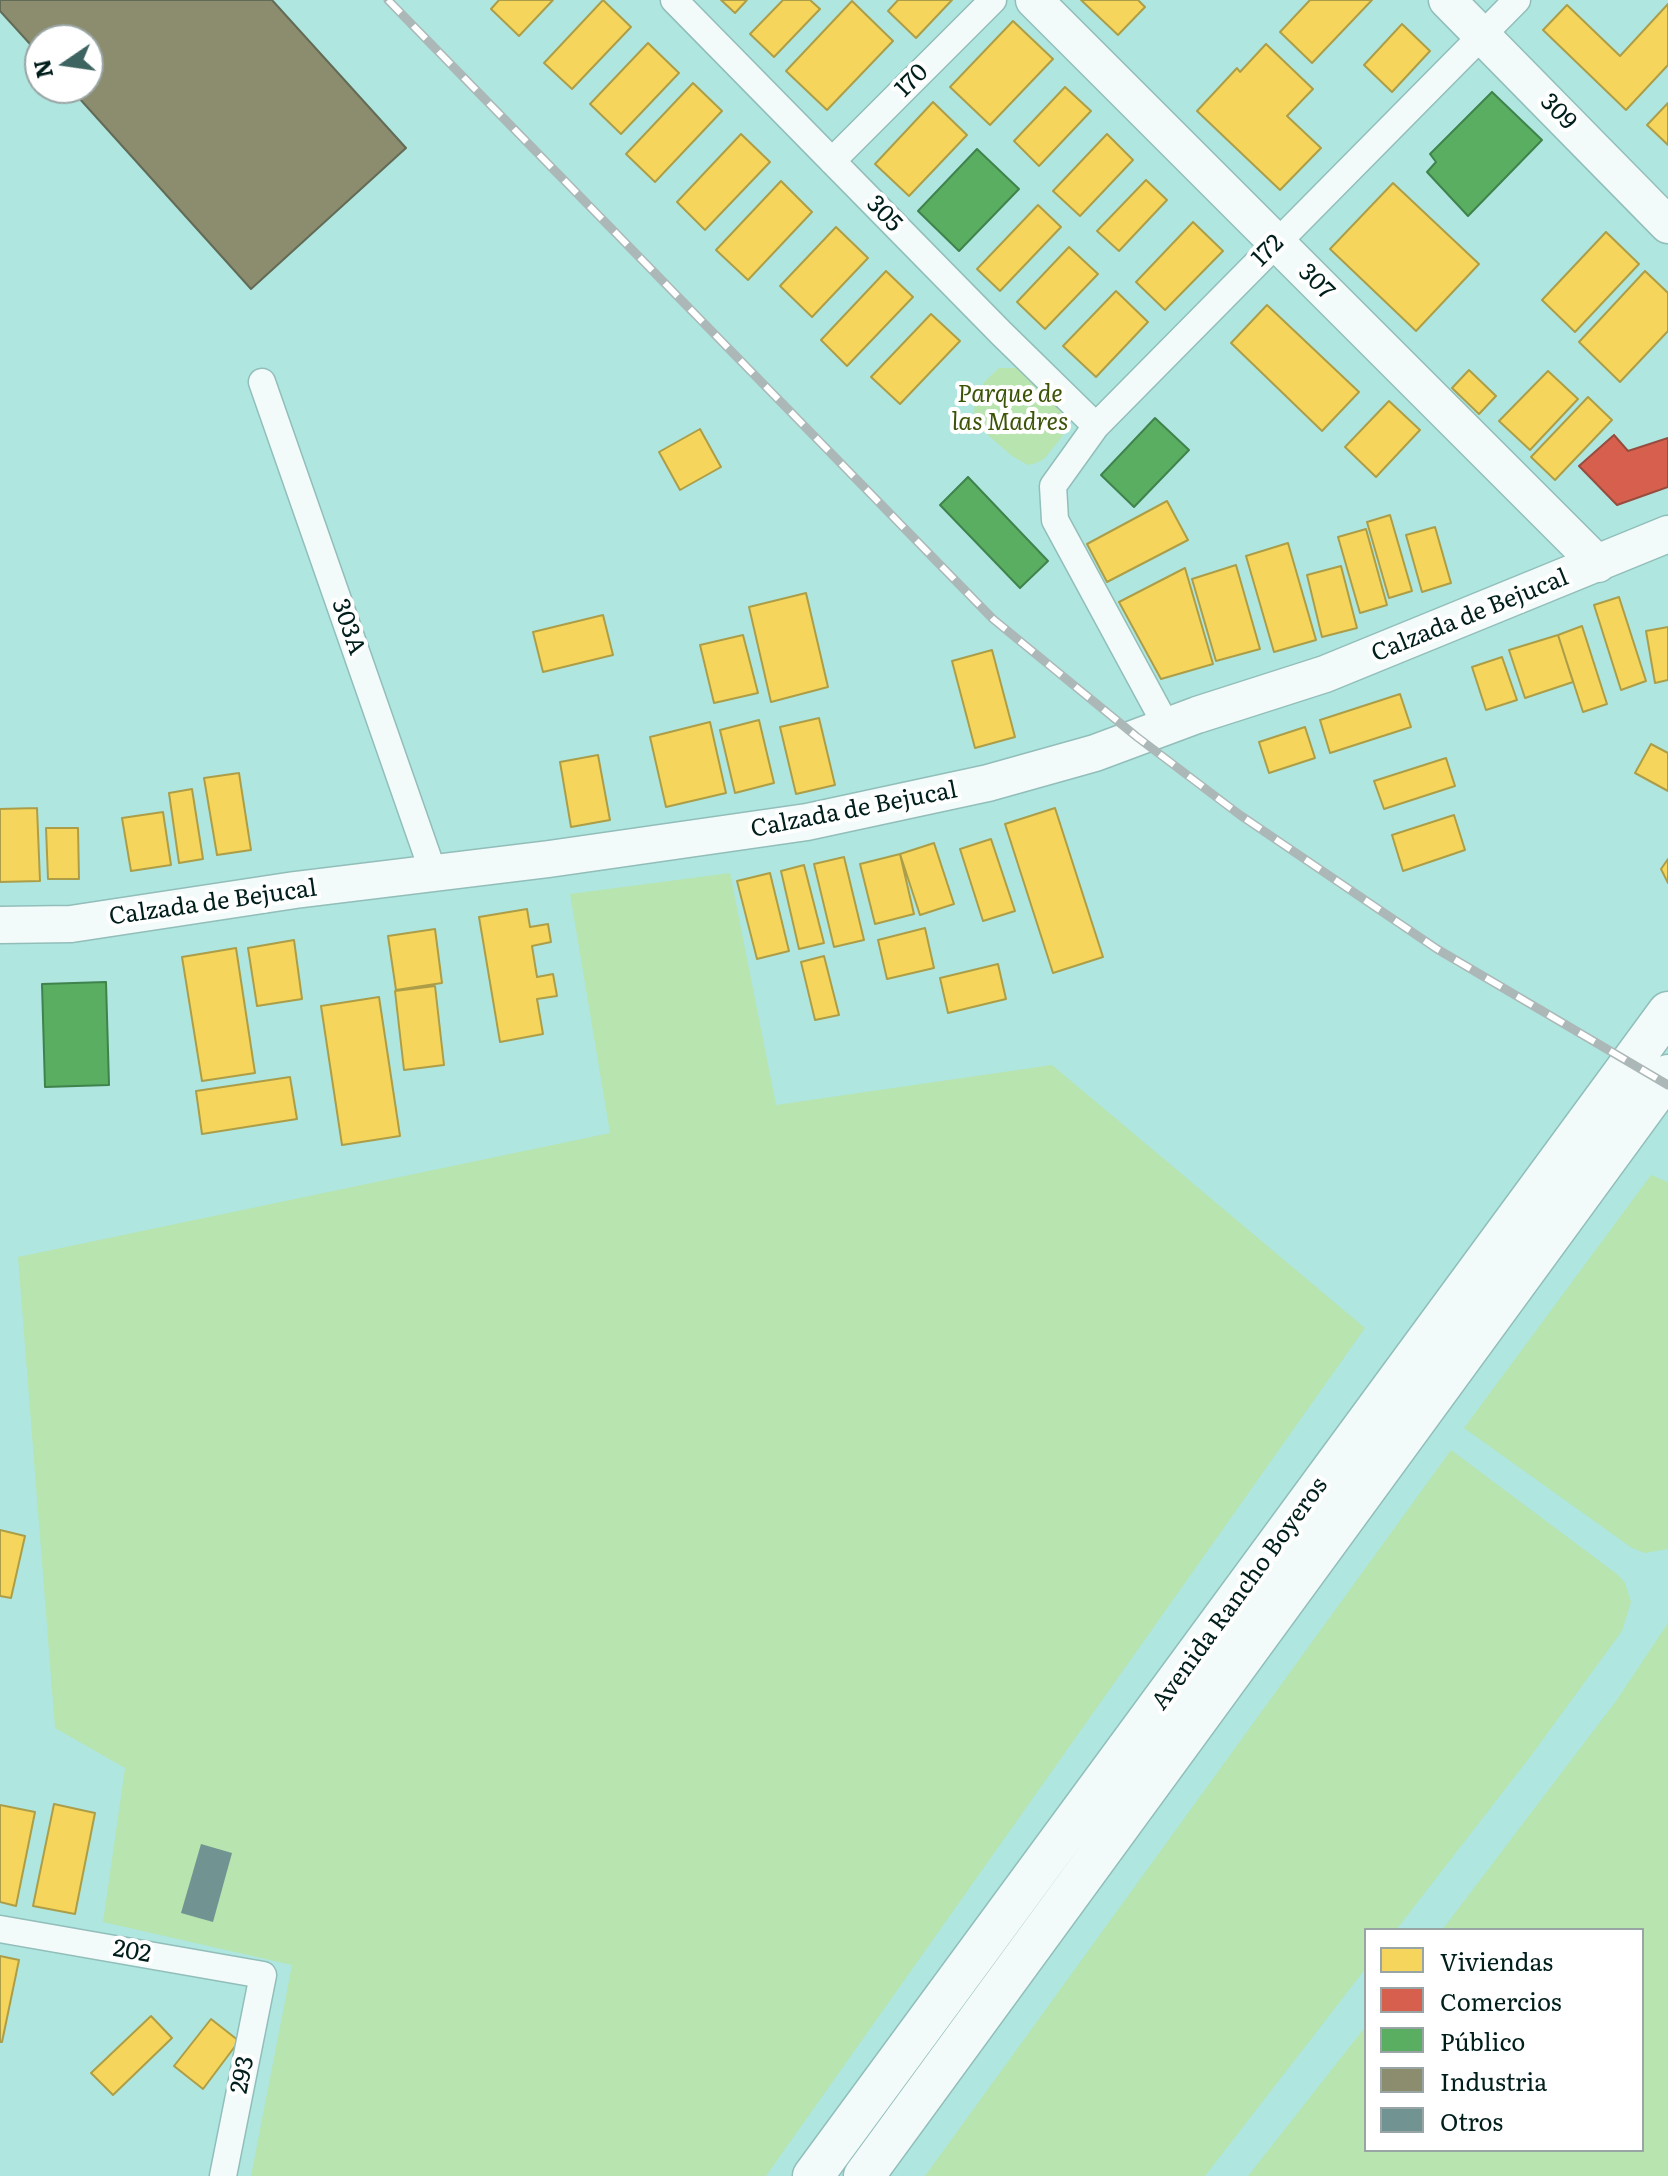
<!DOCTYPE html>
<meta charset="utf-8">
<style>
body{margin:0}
#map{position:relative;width:1668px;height:2176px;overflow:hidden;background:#afe6e0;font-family:Literata,serif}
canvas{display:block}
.legend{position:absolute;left:1364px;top:1928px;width:280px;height:224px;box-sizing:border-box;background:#fff;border:2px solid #99a5a4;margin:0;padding:10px 14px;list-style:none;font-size:24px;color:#001e1b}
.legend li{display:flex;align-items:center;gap:16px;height:40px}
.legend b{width:40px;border:2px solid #99a5a4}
.north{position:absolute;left:24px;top:24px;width:80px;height:80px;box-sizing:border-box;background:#fff;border:2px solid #99a5a4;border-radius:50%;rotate:257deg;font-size:22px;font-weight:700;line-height:32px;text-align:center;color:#001e1b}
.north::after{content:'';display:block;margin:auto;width:28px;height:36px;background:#3d6460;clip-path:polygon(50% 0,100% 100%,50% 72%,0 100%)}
</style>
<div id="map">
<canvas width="1668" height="2176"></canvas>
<ul class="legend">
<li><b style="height:22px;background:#f6d55c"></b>Viviendas</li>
<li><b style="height:22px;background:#d6604d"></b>Comercios</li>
<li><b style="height:22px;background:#5aae61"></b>Público</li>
<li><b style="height:22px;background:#8c8c6e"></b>Industria</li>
<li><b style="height:22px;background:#719492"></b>Otros</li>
</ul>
<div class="north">N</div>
</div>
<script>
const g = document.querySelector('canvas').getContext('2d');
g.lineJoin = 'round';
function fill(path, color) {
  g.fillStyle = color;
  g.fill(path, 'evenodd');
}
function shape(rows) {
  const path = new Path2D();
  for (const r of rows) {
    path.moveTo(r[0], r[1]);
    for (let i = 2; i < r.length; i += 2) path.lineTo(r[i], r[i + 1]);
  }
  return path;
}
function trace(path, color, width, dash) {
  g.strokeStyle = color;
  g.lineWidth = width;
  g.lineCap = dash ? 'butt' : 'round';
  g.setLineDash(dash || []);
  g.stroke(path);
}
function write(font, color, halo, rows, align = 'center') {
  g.font = font + ' Literata,serif';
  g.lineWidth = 8;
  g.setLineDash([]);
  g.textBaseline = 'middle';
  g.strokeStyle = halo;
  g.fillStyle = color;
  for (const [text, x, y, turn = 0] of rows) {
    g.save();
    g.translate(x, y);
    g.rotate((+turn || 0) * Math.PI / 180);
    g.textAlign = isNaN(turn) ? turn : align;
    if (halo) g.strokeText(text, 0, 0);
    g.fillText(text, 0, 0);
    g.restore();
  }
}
const green = shape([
 [999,368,1017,368,1066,413,1067,427,1061,438,1044,459,1036,463,1028,465,1012,456,982,430,974,413,975,399,985,381],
 [730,873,776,1105,1052,1065,1365,1328,766,2176,251,2176,292,1965,103,1922,125,1768,55,1728,18,1257,610,1133,570,894],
 [1651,1175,1668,1182,1668,1549,1645,1553,1632,1548,1464,1428],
 [1451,1450,1618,1575,1625,1583,1631,1602,1622,1631,1530,1757,1396,1930,1366,1930,1366,1968,1205,2176,925,2176],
 [1668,1623,1668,2176,1248,2176,1366,2026,1366,2150,1642,2150,1642,1930,1442,1930,1616,1701]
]);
const homes = shape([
 [499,0,553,0,519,36,491,9,499,0],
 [603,0,631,27,572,89,544,63,603,0],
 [721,0,747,0,735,13,721,0],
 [783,0,810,0,820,9,774,57,750,34,783,0],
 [898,0,952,0,916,38,888,11,898,0],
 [1081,0,1138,0,1145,7,1118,35,1081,0],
 [1310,0,1372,0,1312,63,1280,32,1310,0],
 [852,1,893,41,827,110,786,71,852,1],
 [1668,4,1668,65,1626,110,1543,30,1567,5,1620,56,1668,4],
 [1013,21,1053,59,990,125,950,87,1013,21],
 [1402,24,1430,51,1392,92,1364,65,1402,24],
 [648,43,679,73,621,134,590,104,648,43],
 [1266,44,1313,89,1287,116,1321,148,1280,190,1197,111,1237,68,1240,72,1266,44],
 [693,83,722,111,655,182,626,154,693,83],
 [1065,87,1091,111,1039,166,1014,141,1065,87],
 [933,102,967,135,909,196,875,164,933,102],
 [1668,103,1668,145,1647,125,1668,103],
 [741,134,770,162,705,230,677,202,741,134],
 [1107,134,1133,160,1080,216,1053,191,1107,134],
 [1146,180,1167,200,1119,251,1097,231,1146,180],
 [781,181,812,212,748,280,716,250,781,181],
 [1393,183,1479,264,1416,331,1330,249,1393,183],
 [1038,205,1061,227,1000,291,977,269,1038,205],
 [1193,222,1223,251,1165,310,1136,282,1193,222],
 [836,227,868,258,812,317,780,286,836,227],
 [1606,232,1639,264,1575,332,1542,300,1606,232],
 [1069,247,1098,274,1045,329,1017,302,1069,247],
 [886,271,913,297,847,366,821,340,886,271],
 [1645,271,1668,293,1668,331,1620,382,1579,342,1645,271],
 [1116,291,1148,322,1096,377,1063,346,1116,291],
 [1267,305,1359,392,1322,431,1231,343,1267,305],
 [931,314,960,341,900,404,871,377,931,314],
 [1469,370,1496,396,1479,414,1452,388,1469,370],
 [1548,371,1578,399,1530,450,1499,421,1548,371],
 [1588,397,1612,420,1555,480,1531,457,1588,397],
 [1389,401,1420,430,1376,477,1345,447,1389,401],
 [700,429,721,467,680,490,659,452,700,429],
 [1167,501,1188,540,1107,582,1087,544,1167,501],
 [1390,515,1412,591,1389,598,1367,522,1390,515],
 [1435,527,1451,583,1422,592,1406,535,1435,527],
 [1366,529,1387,605,1360,613,1338,537,1366,529],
 [1288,543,1316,640,1274,652,1246,556,1288,543],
 [1236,565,1260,649,1216,661,1192,579,1236,565],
 [1341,566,1357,628,1322,637,1307,575,1341,566],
 [1185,568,1213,664,1161,679,1119,602,1185,568],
 [806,593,828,687,771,702,749,607,806,593],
 [1619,597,1646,681,1621,690,1594,605,1619,597],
 [603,615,613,655,543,672,533,632,603,615],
 [1582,626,1607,704,1583,712,1558,635,1582,626],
 [1668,627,1668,680,1655,683,1646,631,1668,627],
 [743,635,758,693,714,703,700,645,743,635],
 [1558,635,1573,682,1525,698,1509,650,1558,635],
 [992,650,1015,737,975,748,952,661,992,650],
 [1502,657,1517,700,1486,710,1472,667,1502,657],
 [1400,694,1411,727,1330,753,1320,720,1400,694],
 [819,718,835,785,796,794,780,727,819,718],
 [759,720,774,783,735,793,720,730,759,720],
 [710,722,726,793,666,807,650,737,710,722],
 [1305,727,1315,758,1269,773,1259,742,1305,727],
 [1651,744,1668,753,1668,791,1635,773,1651,744],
 [598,755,610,820,571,827,560,762,598,755],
 [1446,758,1455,786,1384,809,1374,781,1446,758],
 [239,773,251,850,217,855,204,778,239,773],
 [192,789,203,859,179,863,169,793,192,789],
 [37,808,40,881,0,882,0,809,37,808],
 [1055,808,1103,957,1053,973,1005,824,1055,808],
 [163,812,171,865,131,871,122,818,163,812],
 [1454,815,1465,850,1403,871,1392,835,1454,815],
 [46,828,78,828,79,879,48,879,46,828],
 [991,839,1015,911,983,921,960,849,991,839],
 [934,843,954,904,920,915,900,854,934,843],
 [900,854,914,914,875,924,860,864,900,854],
 [844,857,864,940,834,947,814,864,844,857],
 [1668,859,1668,883,1661,869,1668,859],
 [804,865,824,943,799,949,781,871,804,865],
 [770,873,789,951,757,959,737,881,770,873],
 [527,909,530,927,548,924,551,942,532,946,537,977,553,974,557,996,537,999,543,1034,500,1042,479,917,527,909],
 [925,928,934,968,887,979,878,940,925,928],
 [435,929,442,983,396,990,388,936,435,929],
 [294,940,302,999,257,1006,248,948,294,940],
 [236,948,255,1073,202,1081,182,957,236,948],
 [824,956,839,1015,815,1020,801,962,824,956],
 [998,964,1006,999,948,1013,940,978,998,964],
 [435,986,444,1065,404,1070,395,991,435,986],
 [379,997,400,1136,342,1145,321,1006,379,997],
 [290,1077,297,1119,202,1134,196,1091,290,1077],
 [0,1530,25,1536,11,1598,0,1596,0,1530],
 [54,1804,95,1813,75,1914,33,1906,54,1804],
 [0,1805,35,1812,16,1906,0,1902,0,1805],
 [0,1956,19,1960,2,2042,0,2042,0,1956],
 [151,2016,172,2038,113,2095,91,2073,151,2016],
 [211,2019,239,2041,203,2089,174,2066,211,2019]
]);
const shops = shape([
 [1614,435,1628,451,1668,438,1668,487,1617,505,1579,466,1614,435]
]);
const public = shape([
 [1492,92,1542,140,1468,216,1427,172,1436,162,1430,154,1492,92],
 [977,149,1019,189,959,251,918,211,977,149],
 [1155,418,1189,450,1134,507,1101,475,1155,418],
 [968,477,1048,561,1020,588,940,505,968,477],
 [106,982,109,1085,45,1087,42,984,106,982]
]);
const industry = shape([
 [0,0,272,0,406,148,251,289,70,88,88,88,88,40,40,40,40,55,0,11,0,0]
]);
const building = shape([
 [201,1844,232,1853,213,1922,181,1913]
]);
const street = shape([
 [674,0,1001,333,1096,426],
 [832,161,993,0],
 [262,382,433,872],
 [1167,727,1055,520,1053,486,1096,426,1517,0],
 [0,1929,263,1975,223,2176]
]);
const secondary = shape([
 [1034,0,1598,564],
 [1447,0,1668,225],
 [0,925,71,924,295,890,549,859,807,822,988,783,1095,753,1197,715,1325,674,1668,534]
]);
const primary = shape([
 [813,2176,1668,1012],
 [864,2176,1668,1075]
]);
const rail = shape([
 [388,0,993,619,1137,737,1240,815,1437,949,1668,1085]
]);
const streetNames = [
 ["170",912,81,-45],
 ["309",1558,112,46],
 ["305",884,214,46],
 ["172",1268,251,-45],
 ["307",1316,282,45],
 ["Calzada de Bejucal",1470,616,-22],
 ["303A",348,627,71],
 ["Calzada de Bejucal",854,810,-11],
 ["Calzada de Bejucal",213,903,-8],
 ["Avenida Rancho Boyeros",1240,1594,-54],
 ["202",132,1952,10],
 ["293",243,2075,-79]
];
const parkNames = [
 ["Parque de",1010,395],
 ["las Madres",1010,423]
];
fill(green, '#b7e4af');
fill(homes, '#f6d55c');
trace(homes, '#ac9e48', 2);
fill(shops, '#d6604d');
trace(shops, '#964c3e', 2);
fill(public, '#5aae61');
trace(public, '#3f834c', 2);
fill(industry, '#8c8c6e');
trace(industry, '#626b55', 2);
fill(building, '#719492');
trace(street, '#92beba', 29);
trace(secondary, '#92beba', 39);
trace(primary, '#92beba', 43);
trace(street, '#f3fbfa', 26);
trace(secondary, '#f3fbfa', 36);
trace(primary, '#f3fbfa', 40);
trace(rail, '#acb8b7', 9);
trace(rail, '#fff', 6, [18]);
write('24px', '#001e1b', '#fff', streetNames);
write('italic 24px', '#3c5408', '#fff', parkNames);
</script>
